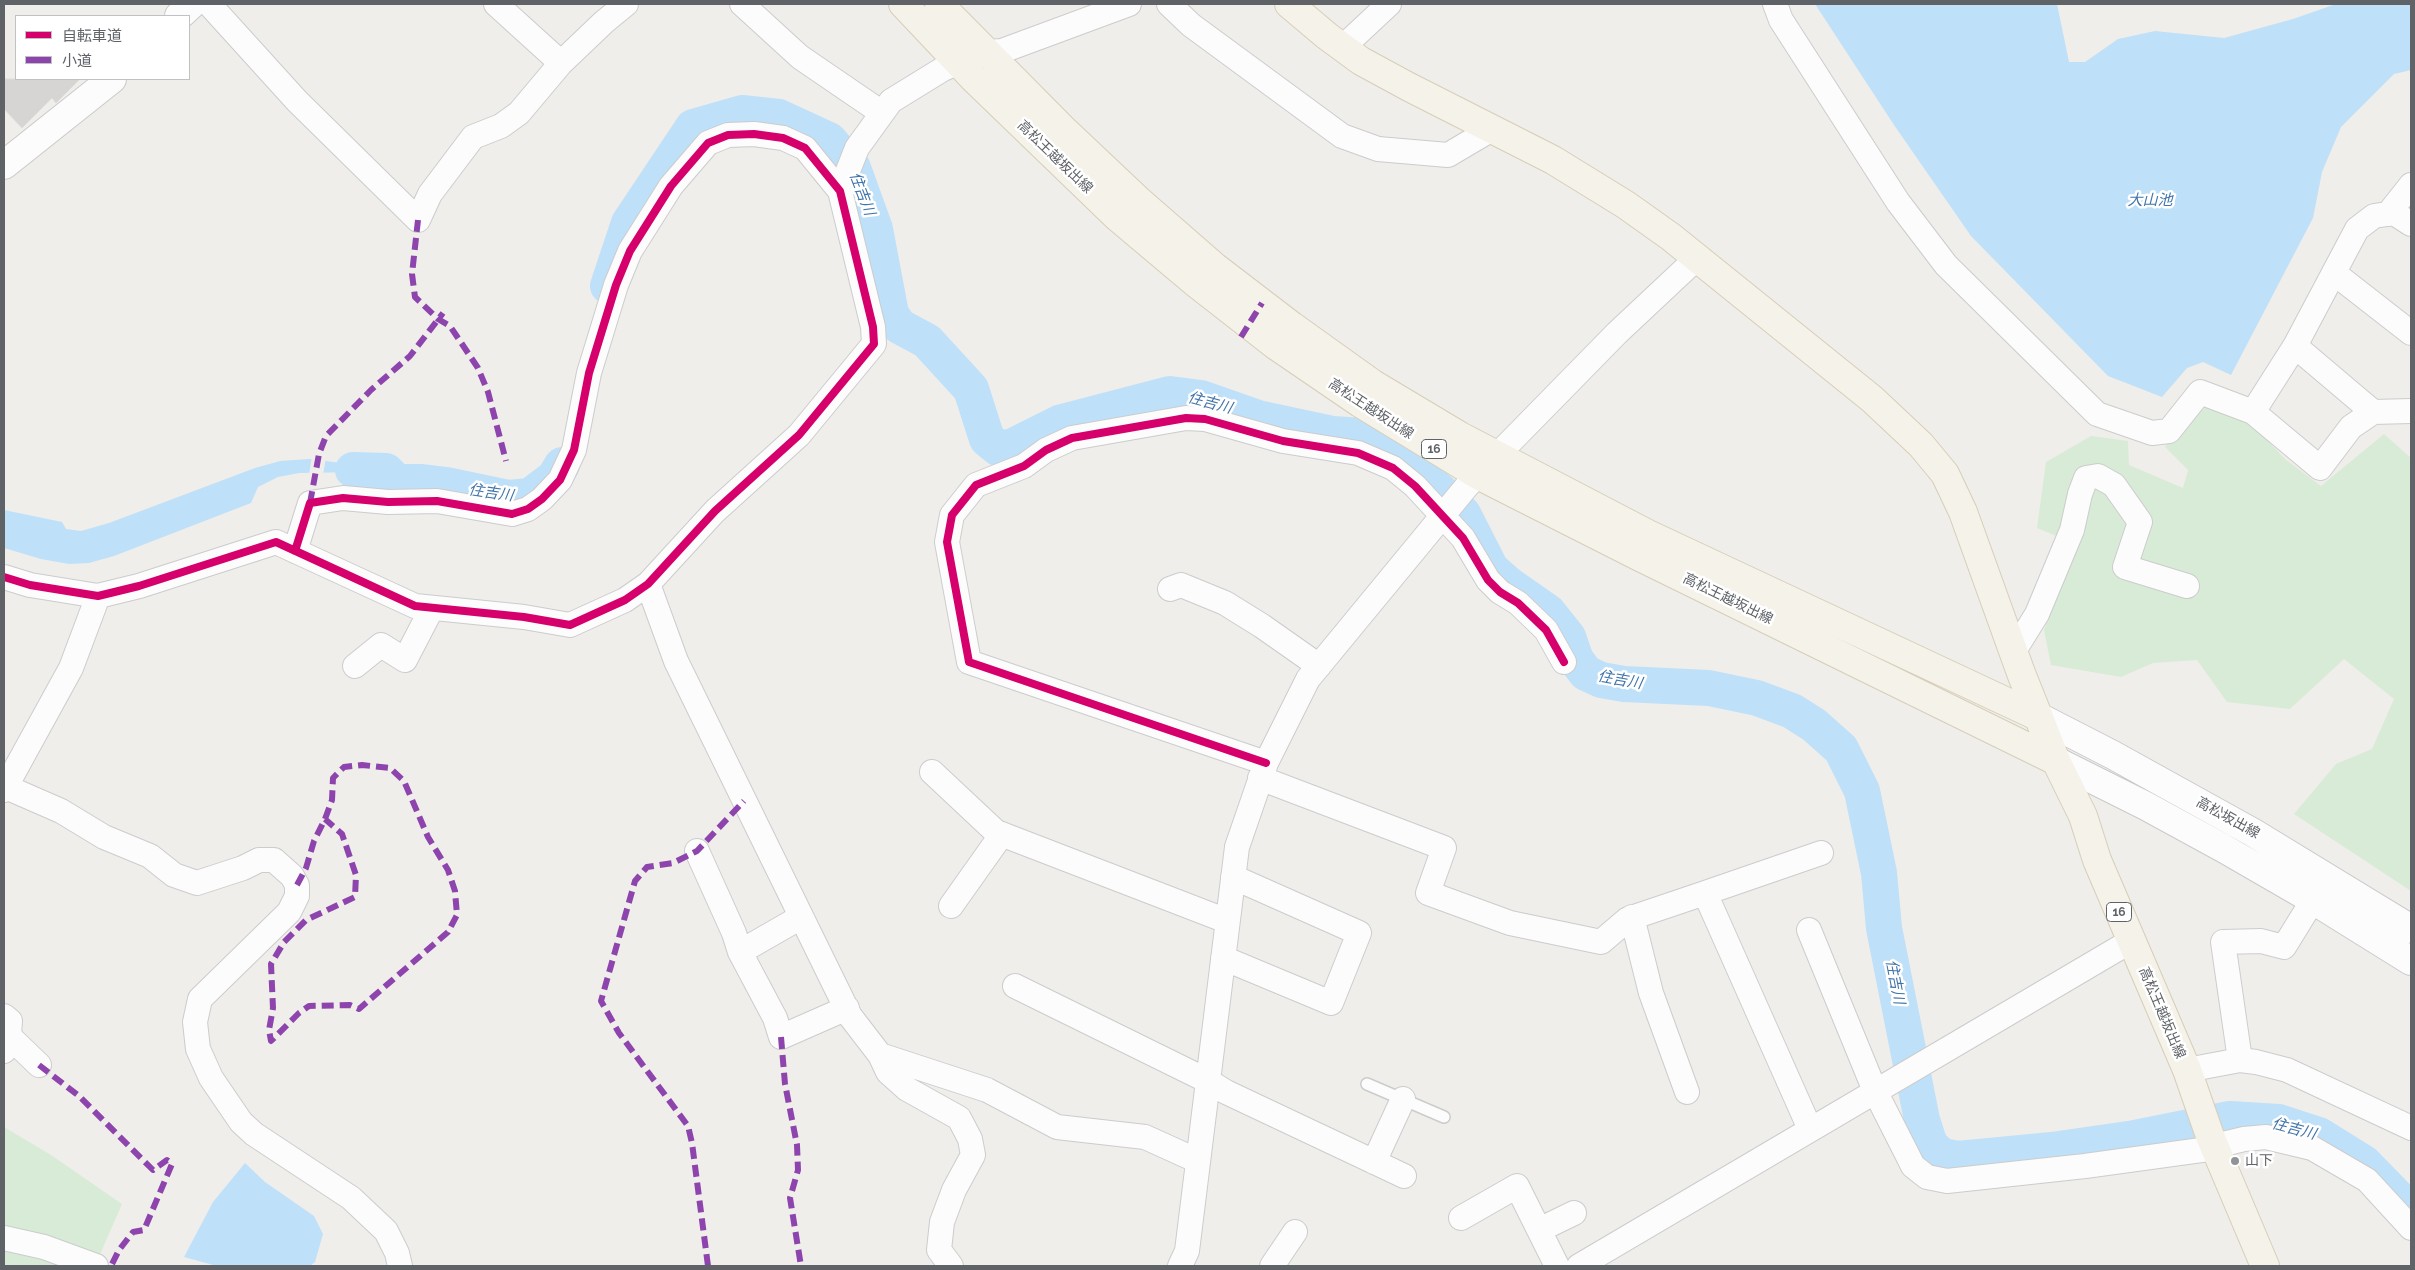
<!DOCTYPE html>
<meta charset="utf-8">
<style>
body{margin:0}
#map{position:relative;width:2415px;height:1270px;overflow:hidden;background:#efeeea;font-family:Raleway,"Noto Sans JP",sans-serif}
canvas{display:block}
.frame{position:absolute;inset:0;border:5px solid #5f6368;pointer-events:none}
.legend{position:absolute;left:15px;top:15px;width:175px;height:65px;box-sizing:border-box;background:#fff;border:1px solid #bfc1c3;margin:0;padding:6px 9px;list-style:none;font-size:15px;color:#5f6368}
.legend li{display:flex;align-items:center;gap:10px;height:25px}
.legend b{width:25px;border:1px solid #bfc1c3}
</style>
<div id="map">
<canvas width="2415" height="1270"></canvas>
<div class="frame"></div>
<ul class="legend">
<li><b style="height:6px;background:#d6006c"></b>自転車道</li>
<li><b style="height:6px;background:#8e44ad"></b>小道</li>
</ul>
</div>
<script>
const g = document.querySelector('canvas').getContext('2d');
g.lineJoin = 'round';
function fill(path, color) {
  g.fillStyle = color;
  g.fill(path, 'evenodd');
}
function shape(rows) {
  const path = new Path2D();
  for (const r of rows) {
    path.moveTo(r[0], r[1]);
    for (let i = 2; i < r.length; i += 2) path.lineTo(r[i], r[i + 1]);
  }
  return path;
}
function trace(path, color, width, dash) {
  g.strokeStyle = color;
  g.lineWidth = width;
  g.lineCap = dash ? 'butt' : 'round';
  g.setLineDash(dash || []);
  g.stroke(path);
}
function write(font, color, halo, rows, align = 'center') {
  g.font = font + ' Raleway,"Noto Sans JP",sans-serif';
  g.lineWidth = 5;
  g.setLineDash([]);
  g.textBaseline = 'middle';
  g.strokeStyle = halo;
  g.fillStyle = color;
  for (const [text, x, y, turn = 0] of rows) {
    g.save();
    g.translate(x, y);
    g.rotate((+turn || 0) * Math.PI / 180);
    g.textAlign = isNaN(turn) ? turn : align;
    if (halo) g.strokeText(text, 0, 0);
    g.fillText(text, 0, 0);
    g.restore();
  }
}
const green = shape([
 [2207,406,2247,419,2285,459,2321,486,2384,434,2411,458,2411,891,2294,814,2336,764,2372,749,2394,699,2344,659,2290,709,2227,702,2197,660,2153,663,2121,677,2051,665,2044,630,2076,544,2037,528,2046,462,2091,436,2128,441,2129,465,2183,488,2188,470,2165,447,2185,422],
 [4,1127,51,1155,122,1204,101,1252,99,1266,4,1266]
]);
const water = shape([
 [1815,4,2057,4,2069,62,2085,62,2118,39,2155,31,2224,38,2293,19,2336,4,2411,4,2411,70,2394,74,2341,127,2322,172,2313,218,2231,375,2203,362,2187,368,2162,397,2108,376,1971,236,1894,125],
 [309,459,399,470,395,497,368,491,360,480,380,475,359,472,299,473,278,477,258,487,251,503,114,556,89,563,69,564,41,559,4,548,4,510,62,522,66,529,81,531,109,523,255,468,280,461],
 [245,1163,265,1182,314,1216,323,1234,315,1262,310,1266,217,1266,184,1257,213,1202]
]);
const pier = shape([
 [312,456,326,457,323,475,309,475]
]);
const river = shape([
 [608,286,629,223,693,127,742,113,779,117,829,140,853,168,875,229,891,314,899,326,927,341,971,389,987,439,998,448,1011,447,1059,423,1170,394,1201,398,1258,418,1333,434,1363,436,1398,457,1440,491,1463,514,1491,569,1508,584,1548,612,1568,637,1576,660,1586,673,1601,680,1624,684,1709,688,1757,698,1792,711,1814,725,1841,749,1862,791,1879,873,1884,928,1922,1120,1930,1145,1942,1156,1958,1159,2052,1150,2135,1138,2230,1119,2279,1122,2319,1135,2364,1163,2401,1201],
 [353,470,386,471,397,482,422,482,447,485,509,498,530,496,554,478,562,465]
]);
const building = shape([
 [4,79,80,79,56,103,52,98,22,128,4,109,4,79]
]);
const lane = shape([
 [1367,1084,1444,1117]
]);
const street = shape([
 [209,4,297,101,418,220,430,194,473,137,501,126,519,113,561,63,604,22,626,4],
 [496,4,561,63],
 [742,4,800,57,882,113],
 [1169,4,1191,25,1342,136,1378,149,1448,155,1492,129],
 [1775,4,1781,20,1898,202,1946,265,2097,414,2152,433,2169,431,2200,392,2253,412],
 [1343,47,1389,4],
 [840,191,857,148,891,101,943,69,959,62,986,52,1002,51,1129,4],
 [2388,214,2411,185],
 [2411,224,2394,213,2374,216,2357,229,2295,346,2373,412,2411,411],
 [2334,273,2411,333],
 [2295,346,2253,412,2320,468,2351,427,2373,412],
 [4,577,30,585,98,596,139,586,276,542,415,606,524,617,570,625,625,600,648,584,715,511,799,435,874,344,873,327,840,191,805,148,783,138,754,134,728,135,708,143,671,186,630,251,616,285,589,373,574,450,560,480,542,499,528,509,512,514,437,501,388,502,343,498,310,503,295,551],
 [648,584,676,661,850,1016,880,1055,888,1072,907,1089,959,1118,970,1139,973,1155,954,1190,942,1222,939,1250,951,1266],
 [1170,589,1181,585,1225,603,1262,626,1319,666],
 [2014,651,2037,614,2072,530,2080,494,2086,478,2098,476,2114,485,2140,522,2125,567,2187,586],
 [355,666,381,645,405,660,432,608],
 [1266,763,969,662,947,542,952,515,976,485,1024,466,1046,450,1072,438,1186,418,1205,419,1283,441,1358,453,1393,468,1415,486,1463,538,1488,580,1500,592,1518,603,1546,630,1564,662],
 [932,772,996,832,1227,921],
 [1260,778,1444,848,1428,893,1510,923,1601,942,1628,919,1705,893,1810,1129],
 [6,787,61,811,104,837,150,856,174,875,197,883,243,868,259,860,274,860,292,876,297,885,297,896,289,912,200,999,195,1022,198,1049,211,1078,241,1122,254,1134,351,1198,386,1231,397,1253,400,1266],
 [4,790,71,668,98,596],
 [697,851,734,933,740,952,775,1018,781,1037,847,1008],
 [1705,893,1821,853],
 [951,906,1002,834],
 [1632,917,1651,993,1687,1092],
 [1809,930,1875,1091,1913,1166,1927,1177,1947,1181,2085,1166,2216,1148],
 [740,952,801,917],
 [1223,958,1331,1003,1359,933,1233,877],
 [1015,986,1208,1081,1226,1092,1404,1176],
 [4,1016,10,1021,9,1034,13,1040],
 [4,1051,13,1040,39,1065],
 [880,1055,987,1090,1057,1127,1145,1137,1198,1161],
 [2240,1060,2223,942,2261,941,2284,947,2313,900],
 [2187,1070,2240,1060,2256,1062,2287,1070,2411,1128],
 [2215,1146,2244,1139,2266,1137,2312,1148,2367,1180,2411,1228],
 [1374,1162,1403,1099],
 [1461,1218,1517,1186,1557,1266],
 [1539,1230,1574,1213],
 [4,1238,44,1247,96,1266],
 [1180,1266,1187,1251,1237,847,1266,763,1308,679,1467,486,1617,333,1697,258],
 [1272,1266,1295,1232],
 [1579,1266,2131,941]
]);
const secondary = shape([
 [179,16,192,4],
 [4,165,112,79],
 [2039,717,2113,755,2252,832,2411,929],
 [2056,761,2146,806,2223,848,2313,900,2411,961]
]);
const primary = shape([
 [903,4,973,78,1116,216,1198,285,1275,345,1360,403,1478,475,1638,556,2056,761],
 [939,4,1066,132,1137,199,1215,267,1292,326,1373,384,1460,436,1648,534,2039,717],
 [1289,4,1327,36,1361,61,1409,87,1553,160,1626,205,1671,237,1872,399,1921,445,1945,474,1963,512,2021,673,2056,761,2083,816,2097,860,2187,1070,2210,1136,2265,1266]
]);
const quiet = shape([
 [418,220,412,274,415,297,438,319,450,326,478,368,488,392,506,461],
 [1241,337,1262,303],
 [310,503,319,454,326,436,371,390,410,356,443,313],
 [297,885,306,868,314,841,325,819,332,800,333,778,344,767,362,765,390,768,404,781,428,837,448,870,455,891,457,915,448,932,359,1009,350,1005,309,1006,299,1013,271,1041,269,1030,273,1008,271,964,284,942,306,920,355,897,356,875,342,834,325,819],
 [781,1037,785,1084,797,1145,798,1170,790,1198,801,1266],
 [39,1065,79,1096,153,1170,167,1160,172,1164,144,1230,133,1232,119,1250,111,1266],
 [708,1266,692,1143,688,1126,619,1033,601,1001,635,881,647,867,673,863,697,851,744,801]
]);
const cycleway = shape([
 [4,577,30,585,98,596,139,586,276,542,415,606,524,617,570,625,625,600,648,584,715,511,799,435,874,344,873,327,840,191,805,148,783,138,754,134,728,135,708,143,671,186,630,251,616,285,589,373,574,450,560,480,542,499,528,509,512,514,437,501,388,502,343,498,310,503,295,551],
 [1266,763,969,662,947,542,952,515,976,485,1024,466,1046,450,1072,438,1186,418,1205,419,1283,441,1358,453,1393,468,1415,486,1463,538,1488,580,1500,592,1518,603,1546,630,1564,662]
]);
const markers = [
 [2235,1161,5,"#919496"]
];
const shields = [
 [1434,449,25],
 [2119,912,25]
];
const shieldNames = [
 ["16",1434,449],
 ["16",2119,912]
];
const streetNames = [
 ["高松王越坂出線",1055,157,44],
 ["高松王越坂出線",1371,409,33],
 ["高松王越坂出線",1728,599,26],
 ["高松坂出線",2228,818,29],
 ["高松王越坂出線",2162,1013,67]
];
const poiNames = [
 ["山下",2245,1161]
];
const waterNames = [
 ["住吉川",862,194,69],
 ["大山池",2150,200],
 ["住吉川",1210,403,15],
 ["住吉川",491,493,8],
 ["住吉川",1620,680,10],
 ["住吉川",1895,982,79],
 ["住吉川",2294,1129,15]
];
fill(green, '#d8ebd6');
fill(water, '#bfe0f9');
fill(pier, '#efeeea');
trace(river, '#bfe0f9', 36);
fill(building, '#d6d5d3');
trace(building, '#deddd9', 1);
trace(lane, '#cbcccc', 14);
trace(street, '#cbcccc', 26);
trace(secondary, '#cacacb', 30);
trace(primary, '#d7ceb8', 30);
trace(lane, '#fdfcfc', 11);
trace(street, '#fdfcfc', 24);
trace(secondary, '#fdfcfc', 28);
trace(primary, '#f4f2e9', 28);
trace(quiet, '#8e44ad', 6, [12, 6]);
trace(cycleway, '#d6006c', 8);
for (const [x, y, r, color] of markers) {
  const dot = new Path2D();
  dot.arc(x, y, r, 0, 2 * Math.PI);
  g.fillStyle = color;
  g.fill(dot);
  trace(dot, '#fff', 2);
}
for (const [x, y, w] of shields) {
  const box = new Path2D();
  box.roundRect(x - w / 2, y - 9.5, w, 19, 4);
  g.fillStyle = '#fff';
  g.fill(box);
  trace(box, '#5f6368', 1);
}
write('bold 12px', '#5f6368', null, shieldNames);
write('14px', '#5f6368', '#fff', streetNames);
write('14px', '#5f6368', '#fff', poiNames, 'left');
write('italic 15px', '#4174aa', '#fff', waterNames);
</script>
